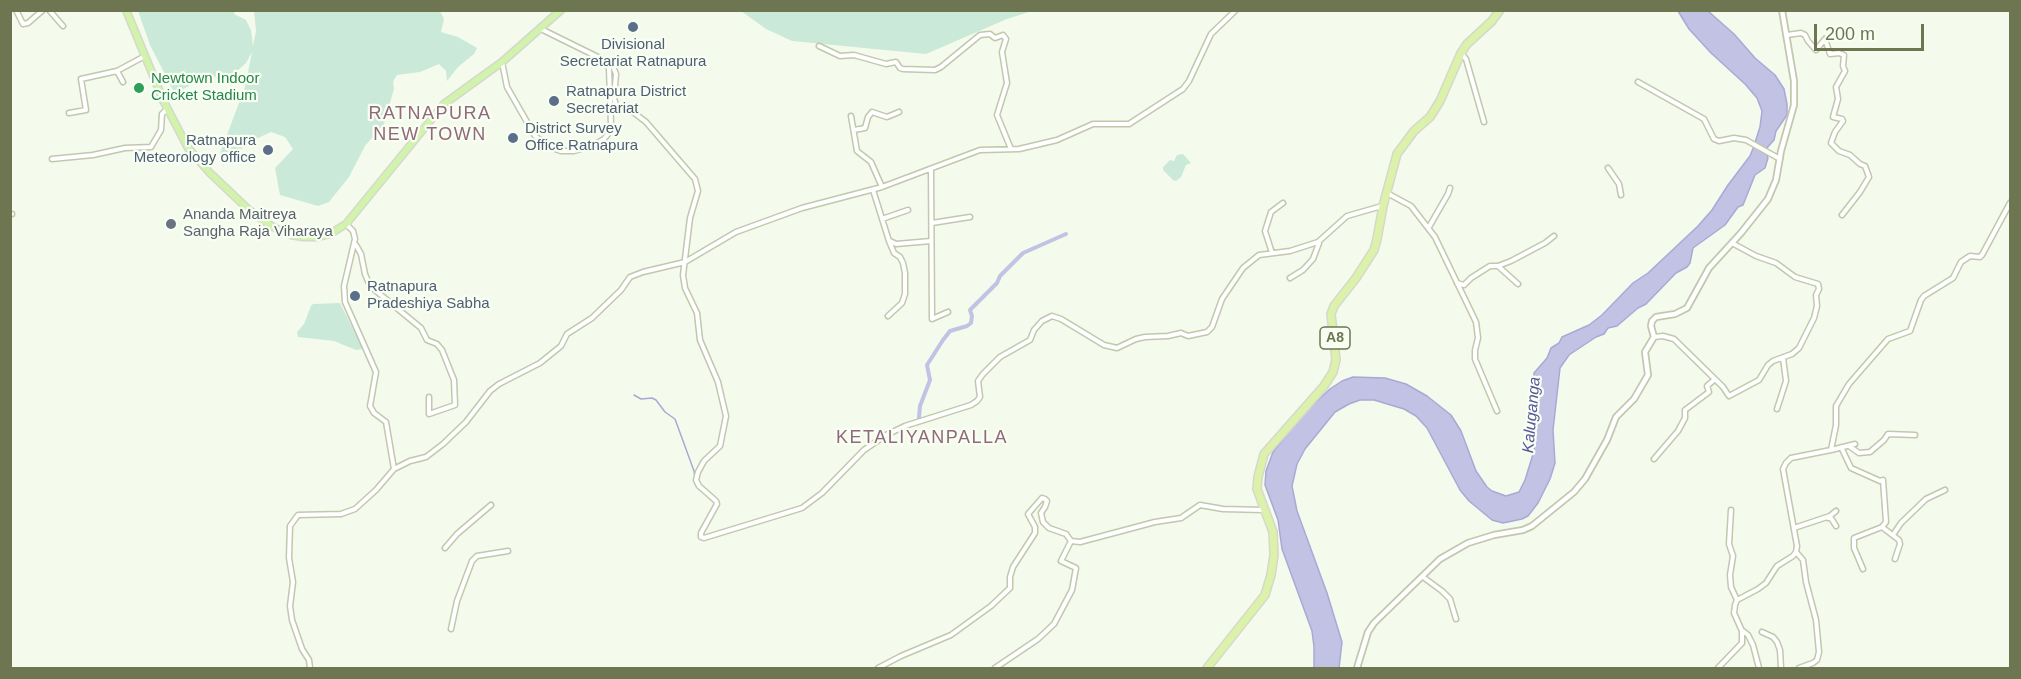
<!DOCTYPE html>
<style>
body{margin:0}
#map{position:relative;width:2021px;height:679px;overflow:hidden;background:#f5fbec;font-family:Arial,sans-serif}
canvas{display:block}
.frame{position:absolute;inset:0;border:12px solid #6e7551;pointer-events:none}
.scale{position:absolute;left:1814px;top:24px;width:110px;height:27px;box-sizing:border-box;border:3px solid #6e7551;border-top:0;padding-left:8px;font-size:18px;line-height:21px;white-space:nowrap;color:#6e7551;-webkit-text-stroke:4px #f9fef3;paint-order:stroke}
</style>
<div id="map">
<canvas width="2021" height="679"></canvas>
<div class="frame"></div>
<div class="scale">200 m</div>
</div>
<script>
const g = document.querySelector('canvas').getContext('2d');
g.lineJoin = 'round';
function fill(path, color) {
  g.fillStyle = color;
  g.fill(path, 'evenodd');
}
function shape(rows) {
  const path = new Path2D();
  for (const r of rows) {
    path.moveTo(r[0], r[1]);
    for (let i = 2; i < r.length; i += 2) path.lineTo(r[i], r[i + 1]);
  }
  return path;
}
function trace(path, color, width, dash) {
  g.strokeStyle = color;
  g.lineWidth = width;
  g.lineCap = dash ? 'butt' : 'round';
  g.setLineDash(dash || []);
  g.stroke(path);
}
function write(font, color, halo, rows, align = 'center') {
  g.font = font + ' Arial,sans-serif';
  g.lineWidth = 4.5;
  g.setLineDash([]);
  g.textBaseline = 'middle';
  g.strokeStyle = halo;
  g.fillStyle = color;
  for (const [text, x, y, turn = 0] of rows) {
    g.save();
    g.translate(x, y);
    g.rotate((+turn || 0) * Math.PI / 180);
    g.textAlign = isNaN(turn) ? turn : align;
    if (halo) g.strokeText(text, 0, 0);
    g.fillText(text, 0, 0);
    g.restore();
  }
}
const green = shape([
 [138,11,235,11,234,14,246,20,251,30,253,46,256,31,254,11,440,11,444,19,441,32,458,37,477,48,474,54,458,67,447,81,446,71,439,64,420,72,397,75,393,82,394,89,384,124,365,146,349,177,329,202,318,206,280,195,275,168,293,149,285,137,271,132,247,143,234,156,227,160,219,156,245,87,252,52,246,63,235,73,218,77,206,76,175,94,150,45],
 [741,11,741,10,1032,11,1007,19,926,54,792,41,766,29],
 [1183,154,1191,163,1186,165,1181,177,1176,181,1173,180,1163,170,1163,167,1170,160,1174,161,1177,155],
 [340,303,363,349,356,350,334,341,298,337,297,332,304,324,311,306,313,304]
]);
const water = shape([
 [1678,11,1708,11,1734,34,1755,58,1775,75,1784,89,1787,104,1787,115,1776,131,1774,140,1766,149,1766,154,1768,158,1765,168,1755,175,1743,205,1738,207,1725,225,1693,248,1690,263,1687,267,1676,273,1646,304,1638,308,1617,326,1608,328,1604,334,1596,337,1569,355,1560,368,1553,430,1555,463,1550,479,1538,503,1528,516,1522,519,1503,523,1492,520,1469,501,1460,490,1427,428,1416,416,1404,409,1374,400,1360,400,1349,404,1335,412,1305,449,1297,464,1292,486,1297,511,1327,593,1342,642,1339,668,1314,668,1314,647,1312,631,1282,549,1278,520,1265,485,1266,471,1273,452,1303,414,1330,389,1342,381,1353,377,1385,378,1406,384,1427,396,1451,415,1461,431,1476,471,1487,487,1492,491,1506,496,1519,492,1525,480,1534,451,1536,404,1532,390,1534,373,1547,358,1551,348,1559,343,1562,337,1589,325,1602,315,1633,283,1648,273,1698,226,1712,210,1728,185,1750,156,1754,146,1760,127,1762,111,1757,98,1745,84,1711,53,1689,29,1678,11]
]);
const stream = shape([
 [634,395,641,399,652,398,656,400,665,412,675,419,694,471,696,486,709,497]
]);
const canal = shape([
 [921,420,919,418,920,406,930,380,927,365,943,340,950,331,967,326,971,323,972,316,970,310,997,283,1000,276,1023,253,1066,234]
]);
const minor = shape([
 [16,10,23,24,28,23,43,10],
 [49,10,63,26],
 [541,29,612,64,616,74,614,98,616,105,633,112,646,122,695,179,698,191,690,218,683,275,685,288,697,313,700,340,718,382,726,416,720,446,704,461,698,472,696,480,699,486,716,501,717,504,701,533,701,537,704,538,802,508,822,493,864,450,886,435,905,426,971,405,977,401,980,397,978,381,983,374,1000,357,1030,340,1034,330,1042,321,1052,316,1061,319,1104,345,1117,348,1136,339,1145,337,1168,336,1181,333,1188,336,1207,332,1212,327,1222,299,1243,268,1259,255,1290,251,1318,242,1347,216,1382,206],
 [1787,35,1801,33,1805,35,1808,41,1816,50,1825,39,1830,54,1839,53,1844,55,1843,66,1845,71,1836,87,1838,99,1833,117,1842,119,1843,121,1835,132,1831,143,1839,151,1850,155,1860,164,1865,166,1869,177,1860,192,1842,215],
 [819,46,840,56,854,55,886,64,896,62,900,68,903,69,935,70,941,67,980,35,990,34,995,38,1003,35,1006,39,1002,52,1007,83,997,115,1011,149],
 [1461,53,1466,59,1484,122],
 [502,62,507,87,535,136,549,147,561,151,574,151,592,146,604,139,608,134,611,125,609,69,607,63],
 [123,82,117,71,145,56],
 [1638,82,1704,119,1714,139,1719,141,1734,138,1746,140,1780,159],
 [69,113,86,110,81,79,117,71],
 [851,116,857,151,871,162,882,187],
 [854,130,865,128,868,117,872,112,887,117,899,112],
 [52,159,93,155,125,148,151,147,161,130,162,114,167,109],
 [1608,168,1619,184,1621,195],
 [931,169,932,319,948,312],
 [873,190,889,241,894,253,900,257,903,263,905,273,905,294,902,303,888,316],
 [1387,193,1411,206,1435,237,1476,322,1478,338,1475,350,1475,359,1497,411],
 [10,214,12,214],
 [882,219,908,210],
 [932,223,970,217],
 [1429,227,1448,194,1450,188],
 [890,241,896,244,931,241],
 [356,245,361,254,365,274,370,286,421,328,427,340,437,344,442,350,454,380,455,405,429,414,429,397],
 [1272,253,1265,231,1271,212,1283,203],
 [1498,266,1518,284],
 [1290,278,1303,270,1313,259,1319,243],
 [1457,283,1464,285,1471,278,1490,266,1498,266,1511,261,1545,243,1554,236],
 [1654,337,1663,336,1674,339,1723,387,1729,396,1759,380,1768,365,1773,361,1792,354,1799,348,1814,318,1817,306,1816,295,1819,289,1818,284,1795,277,1776,263,1756,256,1732,243],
 [1777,409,1786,381,1783,358],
 [1849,446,1859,453,1870,452,1884,440,1888,434,1915,435],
 [1842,449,1851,468,1880,481,1883,480,1886,522,1882,527,1854,538,1854,548,1863,569],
 [1831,450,1855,444],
 [1654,459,1678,431,1685,418,1685,410,1709,392,1707,386,1714,380],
 [394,469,410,461,426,457,443,444,466,422,490,391,499,384,540,363,561,346,567,334,592,318,621,290,630,277,643,272,685,262,736,232,802,208,882,187,980,150,1019,149,1057,140,1093,124,1129,124,1183,89,1189,81,1211,34,1236,10],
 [1731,510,1729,544,1733,556,1730,575,1731,587,1737,600],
 [1828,518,1831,518,1836,526],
 [1882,527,1899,540,1900,544,1895,559],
 [1794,528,1830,516,1836,511],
 [1893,535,1901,523,1926,499,1945,490],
 [1071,541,1080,542,1155,522,1181,518,1200,505,1223,509,1264,510],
 [445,548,457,534,491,505],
 [1796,552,1803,560,1806,582,1816,620,1819,652,1817,660,1813,663,1799,668],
 [1423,577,1442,591,1450,599,1456,619],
 [451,629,457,601,472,561,477,556,508,551],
 [1743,631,1748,635,1753,645,1759,668],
 [1762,632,1773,637,1777,642,1780,650,1781,668],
 [310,668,309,660,302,649,292,620,290,606,293,582,289,558,290,526,298,515,341,514,355,509,376,490,394,469,386,422,374,413,370,406,376,372,345,302,344,286,355,239,353,231,346,224],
 [878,668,901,656,951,635,991,606,1010,588,1010,577,1013,567,1035,533,1035,527,1028,514,1042,498,1045,499,1047,501,1045,507,1041,513,1043,522,1049,528,1066,534,1071,541,1061,561,1076,568,1072,590,1054,624,1038,639,995,668],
 [1718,668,1742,643,1742,631,1734,613,1735,605,1737,600,1758,589,1766,583,1777,566,1793,556,1796,552,1797,546,1783,469,1786,463,1791,458,1831,450,1836,425,1836,406,1849,384,1888,339,1910,331,1921,300,1924,296,1953,278,1961,262,1970,256,1980,257,1982,255,2010,203]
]);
const tertiary = shape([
 [1357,668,1368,632,1374,623,1440,559,1468,543,1494,535,1523,530,1532,526,1574,492,1585,479,1607,440,1616,417,1634,399,1648,375,1645,352,1654,337,1651,326,1652,321,1656,317,1675,314,1687,308,1709,268,1741,233,1768,199,1776,180,1781,151,1794,105,1794,81,1782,10]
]);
const primary = shape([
 [126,10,164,102,188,148,210,173,249,210,273,227,291,235,303,237,318,237,330,234,346,224,444,104,502,62,561,10]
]);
const trunk = shape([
 [1207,668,1265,595,1271,575,1274,555,1273,532,1257,489,1258,477,1264,454,1324,386,1333,372,1336,360,1331,314,1334,306,1356,278,1374,250,1377,239,1383,206,1397,154,1414,131,1430,117,1440,101,1461,53,1467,44,1492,21,1500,10]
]);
const markers = [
 [633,27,6,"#5c6f8a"],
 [139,88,6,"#2e9e5b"],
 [554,101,6,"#5c6f8a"],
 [513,138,6,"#5c6f8a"],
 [268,150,6,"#5c6f8a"],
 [171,224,6,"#6b7280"],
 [355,296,6,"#5c6f8a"]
];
const shields = [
 [1335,338,30]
];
const shieldNames = [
 ["A8",1335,338]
];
const serviceNames = [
 ["Divisional",633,45,"center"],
 ["Secretariat Ratnapura",633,62,"center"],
 ["Ratnapura District",566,92],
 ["Secretariat",566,109],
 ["District Survey",525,129],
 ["Office Ratnapura",525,146],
 ["Ratnapura",256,141,"right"],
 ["Meteorology office",256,158,"right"],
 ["Ratnapura",367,287],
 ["Pradeshiya Sabha",367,304]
];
const leisureNames = [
 ["Newtown Indoor",151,79],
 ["Cricket Stadium",151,96]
];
const worshipNames = [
 ["Ananda Maitreya",183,215],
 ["Sangha Raja Viharaya",183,232]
];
const waterNames = [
 ["Kaluganga",1532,415,-85]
];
const quarterNames = [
 ["RATNAPURA",430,114],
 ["NEW TOWN",430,135],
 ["KETALIYANPALLA",922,438]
];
fill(green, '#cbe9d8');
fill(water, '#c2c2e4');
trace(water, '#a9a9d5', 1.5);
trace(stream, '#a9a9d5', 1.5);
trace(canal, '#c2c2e4', 4);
trace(minor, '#c1c8ad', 7);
trace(tertiary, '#c1c8ad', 8);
trace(primary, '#d6d8ce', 9);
trace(trunk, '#d6d8ce', 10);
trace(minor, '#fff', 4);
trace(tertiary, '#fff', 4.5);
trace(primary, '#d1f3ac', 6);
trace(trunk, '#dcf1aa', 7);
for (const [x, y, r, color] of markers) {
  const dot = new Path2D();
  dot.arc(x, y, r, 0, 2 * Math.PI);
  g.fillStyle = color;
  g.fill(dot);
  trace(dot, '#f9fef3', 2);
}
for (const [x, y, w] of shields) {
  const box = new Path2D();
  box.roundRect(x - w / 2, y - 11, w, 22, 4.5);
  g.fillStyle = '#f9fef3';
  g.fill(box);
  trace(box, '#6e7551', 1.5);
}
write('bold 14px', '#6e7551', null, shieldNames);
write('15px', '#4e5e75', '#f9fef3', serviceNames, 'left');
write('15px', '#27864d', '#f9fef3', leisureNames, 'left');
write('15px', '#5b616d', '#f9fef3', worshipNames, 'left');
write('italic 16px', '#57569b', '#f9fef3', waterNames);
g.letterSpacing = '1.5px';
write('18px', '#90697c', '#f9fef3', quarterNames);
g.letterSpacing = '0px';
</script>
